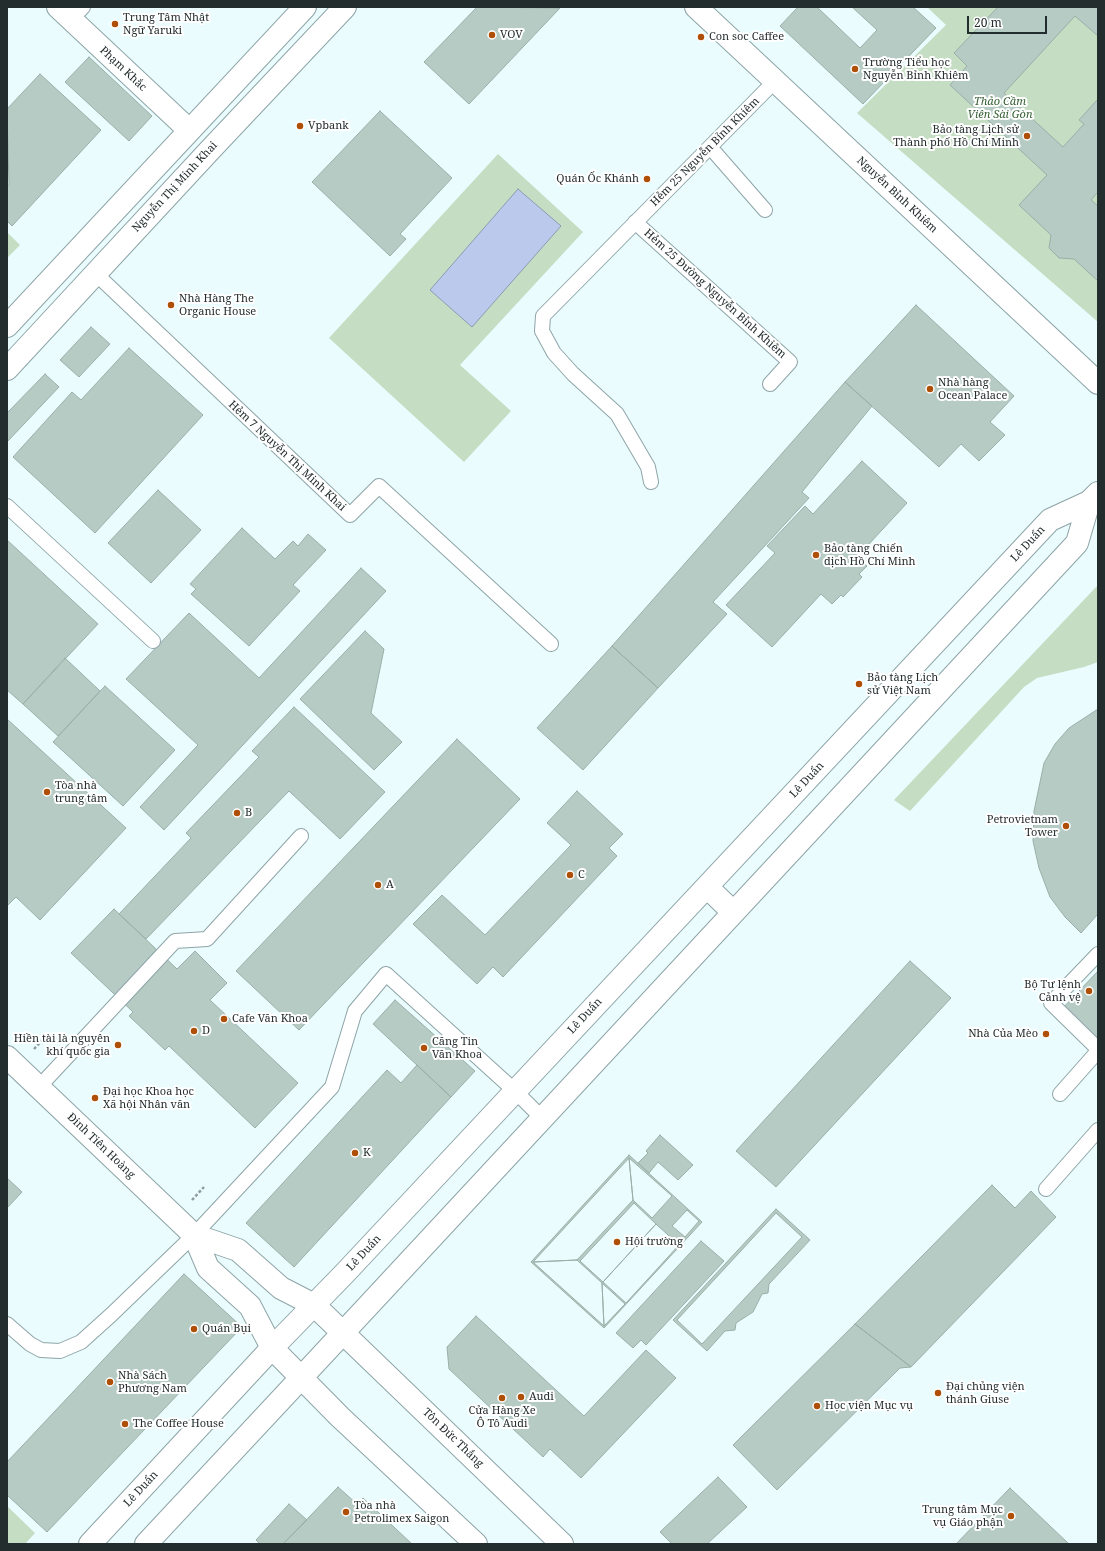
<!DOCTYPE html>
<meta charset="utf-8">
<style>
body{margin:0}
#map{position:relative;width:1105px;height:1551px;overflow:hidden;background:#eafcfe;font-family:"Noto Serif",serif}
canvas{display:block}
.frame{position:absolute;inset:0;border:8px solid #242d2e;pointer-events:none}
.scale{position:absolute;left:967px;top:16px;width:80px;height:18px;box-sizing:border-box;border:2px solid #242d2e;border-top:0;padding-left:5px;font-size:12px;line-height:14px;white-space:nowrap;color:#242d2e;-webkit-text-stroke:3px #fff;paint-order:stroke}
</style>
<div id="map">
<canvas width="1105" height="1551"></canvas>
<div class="frame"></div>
<div class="scale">20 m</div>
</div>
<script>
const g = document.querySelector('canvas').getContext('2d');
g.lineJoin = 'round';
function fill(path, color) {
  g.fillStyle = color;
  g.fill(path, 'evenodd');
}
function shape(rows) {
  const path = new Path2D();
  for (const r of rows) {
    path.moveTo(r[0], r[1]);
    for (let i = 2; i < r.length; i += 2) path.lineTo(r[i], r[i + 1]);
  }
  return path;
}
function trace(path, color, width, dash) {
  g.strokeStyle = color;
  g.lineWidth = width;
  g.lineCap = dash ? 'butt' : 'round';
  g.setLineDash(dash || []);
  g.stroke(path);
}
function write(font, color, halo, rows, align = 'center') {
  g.font = font + ' "Noto Serif",serif';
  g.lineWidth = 4;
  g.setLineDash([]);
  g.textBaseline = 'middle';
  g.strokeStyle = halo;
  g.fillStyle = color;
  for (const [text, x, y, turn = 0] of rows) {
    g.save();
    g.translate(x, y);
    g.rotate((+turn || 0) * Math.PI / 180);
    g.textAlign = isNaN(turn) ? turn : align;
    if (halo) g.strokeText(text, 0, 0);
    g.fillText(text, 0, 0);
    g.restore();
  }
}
const green = shape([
 [927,7,1098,7,1098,322,857,113,946,25],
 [498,154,583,232,460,365,511,411,464,462,329,338],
 [7,232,20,245,7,258],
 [1098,585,1098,662,1084,667,1037,678,1024,687,910,811,894,800],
 [7,1506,35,1533,25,1544,7,1544]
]);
const water = shape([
 [518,189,561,226,472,327,430,290,518,189]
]);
const building = shape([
 [477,7,560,8,469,104,424,62,477,7],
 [798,7,817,7,860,48,877,30,852,7,913,7,936,28,863,104,780,26,798,7],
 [998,7,1098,7,1098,36,1075,16,1004,93,1063,147,1084,124,1079,120,1098,99,1098,192,1091,200,1098,206,1098,281,1074,259,1059,258,1049,248,1051,235,1019,205,1047,175,950,85,967,66,954,53,998,7],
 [89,57,152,116,129,141,65,82,89,57],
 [40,74,101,130,12,226,7,221,7,186,9,185,7,109,40,74],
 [380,111,452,178,400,234,406,239,390,256,312,182,380,111],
 [916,305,1014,396,990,422,1005,435,979,461,961,444,939,467,845,382,916,305],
 [91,327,110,344,79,377,60,360,91,327],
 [129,348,203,415,95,533,13,457,72,392,81,400,129,348],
 [45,374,59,387,7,442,7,413,45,374],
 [845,382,872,406,802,492,809,498,713,602,727,614,658,688,612,646,845,382],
 [862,461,907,503,857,557,867,566,859,574,862,577,843,597,841,595,832,604,821,594,772,647,726,605,775,553,767,546,805,506,813,514,862,461],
 [158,490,201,530,151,583,108,543,158,490],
 [242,528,275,559,293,541,298,546,308,534,326,550,293,585,300,591,249,646,191,594,196,589,190,584,242,528],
 [7,540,98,624,23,704,7,690,7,540],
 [361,568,386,591,164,830,140,807,198,745,126,679,189,613,259,678,361,568],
 [365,631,384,649,371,713,402,742,374,770,300,699,365,631],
 [612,646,658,688,583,770,537,728,612,646],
 [65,658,100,691,58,736,23,704,65,658],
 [105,686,175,750,123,806,53,742,105,686],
 [294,707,385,792,340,839,289,791,146,939,119,914,191,838,186,833,259,757,252,751,294,707],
 [1098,709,1098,914,1081,933,1065,917,1050,897,1039,868,1033,841,1034,811,1044,763,1055,744,1069,728,1098,709],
 [7,719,126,828,40,920,16,897,8,905,7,904,7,719],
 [457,739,520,799,299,1030,236,971,457,739],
 [577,791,623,834,609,848,617,856,503,977,493,967,477,984,413,924,442,895,485,935,571,845,547,823,577,791],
 [114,909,177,969,195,951,227,983,210,1000,298,1083,255,1128,169,1046,165,1050,129,1016,133,1012,71,953,114,909],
 [910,961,951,998,776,1187,736,1151,910,961],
 [1098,971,1098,1041,1061,1010,1098,971],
 [395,1000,475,1071,451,1097,373,1024,395,1000],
 [417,1065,451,1097,294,1267,246,1223,387,1070,401,1083,417,1065],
 [660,1135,693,1165,678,1180,658,1162,649,1173,638,1163,648,1153,646,1151,660,1135],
 [629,1155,702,1222,604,1328,531,1262,629,1155],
 [629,1158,633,1200,577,1260,533,1262,629,1158],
 [629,1158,672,1196,652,1218,633,1200,629,1158],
 [7,1178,22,1192,7,1208,7,1178],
 [992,1185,1015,1208,1031,1191,1056,1217,911,1367,855,1324,992,1185],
 [634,1203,656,1224,603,1282,580,1261,634,1203],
 [776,1209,810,1240,769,1284,768,1293,762,1294,753,1312,736,1323,735,1330,725,1331,707,1351,673,1320,776,1209],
 [687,1210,699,1221,685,1237,672,1226,687,1210],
 [776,1213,802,1237,702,1344,677,1320,776,1213],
 [656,1224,679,1245,626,1303,603,1282,656,1224],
 [701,1241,724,1261,646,1345,641,1340,633,1348,616,1333,701,1241],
 [577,1260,602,1283,604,1326,533,1262,577,1260],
 [184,1274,242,1327,47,1532,7,1495,7,1462,184,1274],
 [602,1283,625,1304,604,1326,602,1283],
 [476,1316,584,1416,646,1350,676,1378,581,1478,550,1449,543,1457,449,1369,447,1347,476,1316],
 [855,1324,911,1367,900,1368,777,1490,733,1445,855,1324],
 [718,1477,747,1507,707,1544,672,1544,660,1532,718,1477],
 [338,1487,357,1504,363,1498,412,1544,283,1544,338,1487],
 [1010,1488,1069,1544,956,1544,1010,1488],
 [289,1504,307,1520,283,1544,260,1544,256,1540,289,1504]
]);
const path = shape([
 [34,1049,46,1036],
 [192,1200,204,1187]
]);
const lane = shape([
 [71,20,83,7],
 [710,147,765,210],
 [635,222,790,362,770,384],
 [96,274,350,515,379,486,551,644],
 [651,482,648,467,617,414,573,374,554,353,542,331,543,316,775,81],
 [7,506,153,641],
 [1098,954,1051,1003,1098,1049],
 [39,1087,175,941,207,939,301,836],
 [1060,1094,1098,1051],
 [1046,1189,1098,1130],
 [7,1324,30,1344,41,1350,60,1351,81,1342,111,1315,194,1235,332,1087,355,1011,386,974,515,1091,542,1118]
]);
const street = shape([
 [58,7,189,130]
]);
const secondary = shape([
 [90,1544,272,1348],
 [146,1544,301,1378]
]);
const primary = shape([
 [696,7,1098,383],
 [7,326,305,7],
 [7,369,210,150,345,7],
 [707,887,733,912],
 [7,1057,194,1235,208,1268,250,1306,272,1348,340,1417,476,1544],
 [194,1235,238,1250,281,1288,314,1305,562,1544],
 [272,1348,345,1273,1050,520,1089,502,1098,493],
 [301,1378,1077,543,1089,502]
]);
const markers = [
 [115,24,4,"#af4f06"],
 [492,35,4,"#af4f06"],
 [701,37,4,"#af4f06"],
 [855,69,4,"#af4f06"],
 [300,126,4,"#af4f06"],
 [1027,136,4,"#af4f06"],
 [647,179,4,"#af4f06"],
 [171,305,4,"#af4f06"],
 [930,389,4,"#af4f06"],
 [816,555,4,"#af4f06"],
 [859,684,4,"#af4f06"],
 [47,792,4,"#af4f06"],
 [237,813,4,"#af4f06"],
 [1066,826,4,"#af4f06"],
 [570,875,4,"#af4f06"],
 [378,885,4,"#af4f06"],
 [1089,991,4,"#af4f06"],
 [224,1019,4,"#af4f06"],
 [194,1031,4,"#af4f06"],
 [1046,1034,4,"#af4f06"],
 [118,1045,4,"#af4f06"],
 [424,1048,4,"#af4f06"],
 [95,1098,4,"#af4f06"],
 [355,1153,4,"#af4f06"],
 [617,1242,4,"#af4f06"],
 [194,1329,4,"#af4f06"],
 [110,1382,4,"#af4f06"],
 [938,1393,4,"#af4f06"],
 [521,1397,4,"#af4f06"],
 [502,1398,4,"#af4f06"],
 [817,1406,4,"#af4f06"],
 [125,1424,4,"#af4f06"],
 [346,1512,4,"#af4f06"],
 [1011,1516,4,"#af4f06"]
];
const poiNames = [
 ["Trung Tâm Nhật",123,18],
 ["Ngữ Yaruki",123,31],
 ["VOV",500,35],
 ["Con soc Caffee",709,37],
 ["Trường Tiểu học",863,63],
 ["Nguyễn Bỉnh Khiêm",863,76],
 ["Vpbank",308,126],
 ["Bảo tàng Lịch sử",1019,130,"right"],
 ["Thành phố Hồ Chí Minh",1019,143,"right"],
 ["Quán Ốc Khánh",639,179,"right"],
 ["Nhà Hàng The",179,299],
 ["Organic House",179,312],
 ["Nhà hàng",938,383],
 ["Ocean Palace",938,396],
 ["Bảo tàng Chiến",824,549],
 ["dịch Hồ Chí Minh",824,562],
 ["Bảo tàng Lịch",867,678],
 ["sử Việt Nam",867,691],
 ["Tòa nhà",55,786],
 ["trung tâm",55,799],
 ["B",245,813],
 ["Petrovietnam",1058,820,"right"],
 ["Tower",1058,833,"right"],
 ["C",578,875],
 ["A",386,885],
 ["Bộ Tư lệnh",1081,985,"right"],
 ["Cảnh vệ",1081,998,"right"],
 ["Cafe Văn Khoa",232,1019],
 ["D",202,1031],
 ["Nhà Của Mèo",1038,1034,"right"],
 ["Hiền tài là nguyên",110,1039,"right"],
 ["khí quốc gia",110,1052,"right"],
 ["Căng Tin",432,1042],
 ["Văn Khoa",432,1055],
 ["Đại học Khoa học",103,1092],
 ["Xã hội Nhân văn",103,1105],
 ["K",363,1153],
 ["Hội trường",625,1242],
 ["Quán Bụi",202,1329],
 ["Nhà Sách",118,1376],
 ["Phương Nam",118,1389],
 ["Đại chủng viện",946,1387],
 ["thánh Giuse",946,1400],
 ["Audi",529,1397],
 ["Học viện Mục vụ",825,1406],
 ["Cửa Hàng Xe",502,1411,"center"],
 ["Ô Tô Audi",502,1424,"center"],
 ["The Coffee House",133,1424],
 ["Tòa nhà",354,1506],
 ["Petrolimex Saigon",354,1519],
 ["Trung tâm Mục",1003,1510,"right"],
 ["vụ Giáo phận",1003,1523,"right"]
];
const streetNames = [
 ["Phạm Khắc",123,69,43],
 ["Hẻm 25 Nguyễn Bỉnh Khiêm",705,152,-45],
 ["Nguyễn Thị Minh Khai",175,187,-47],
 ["Nguyễn Bỉnh Khiêm",897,195,43],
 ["Hẻm 25 Đường Nguyễn Bỉnh Khiêm",715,294,42],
 ["Hẻm 7 Nguyễn Thị Minh Khai",287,456,43],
 ["Lê Duẩn",1028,544,-47],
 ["Lê Duẩn",807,780,-47],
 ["Lê Duẩn",585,1016,-47],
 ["Đinh Tiên Hoàng",101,1146,44],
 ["Lê Duẩn",364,1253,-47],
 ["Tôn Đức Thắng",453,1438,44],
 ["Lê Duẩn",141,1489,-47]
];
const parkNames = [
 ["Thảo Cầm",1000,102],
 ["Viên Sài Gòn",1000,115]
];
fill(green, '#c5ddc3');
fill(water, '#bbc9ed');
trace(water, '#8e9ab4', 1);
fill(building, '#b6cbc4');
trace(building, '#9aafa8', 1);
trace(lane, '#8ea4a7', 16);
trace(street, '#8ea4a7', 24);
trace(secondary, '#8ea4a7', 24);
trace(primary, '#8ea4a7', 24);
trace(path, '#8f9d9e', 2.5, [3, 2]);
trace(lane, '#fff', 14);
trace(street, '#fff', 22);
trace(secondary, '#fff', 22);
trace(primary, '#fff', 22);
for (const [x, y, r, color] of markers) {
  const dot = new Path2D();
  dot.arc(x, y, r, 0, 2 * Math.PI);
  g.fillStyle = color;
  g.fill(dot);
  trace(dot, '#fff', 1.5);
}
write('11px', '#242d2e', '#fff', poiNames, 'left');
write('11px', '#242d2e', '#fff', streetNames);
write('italic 11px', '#366034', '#fff', parkNames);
</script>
